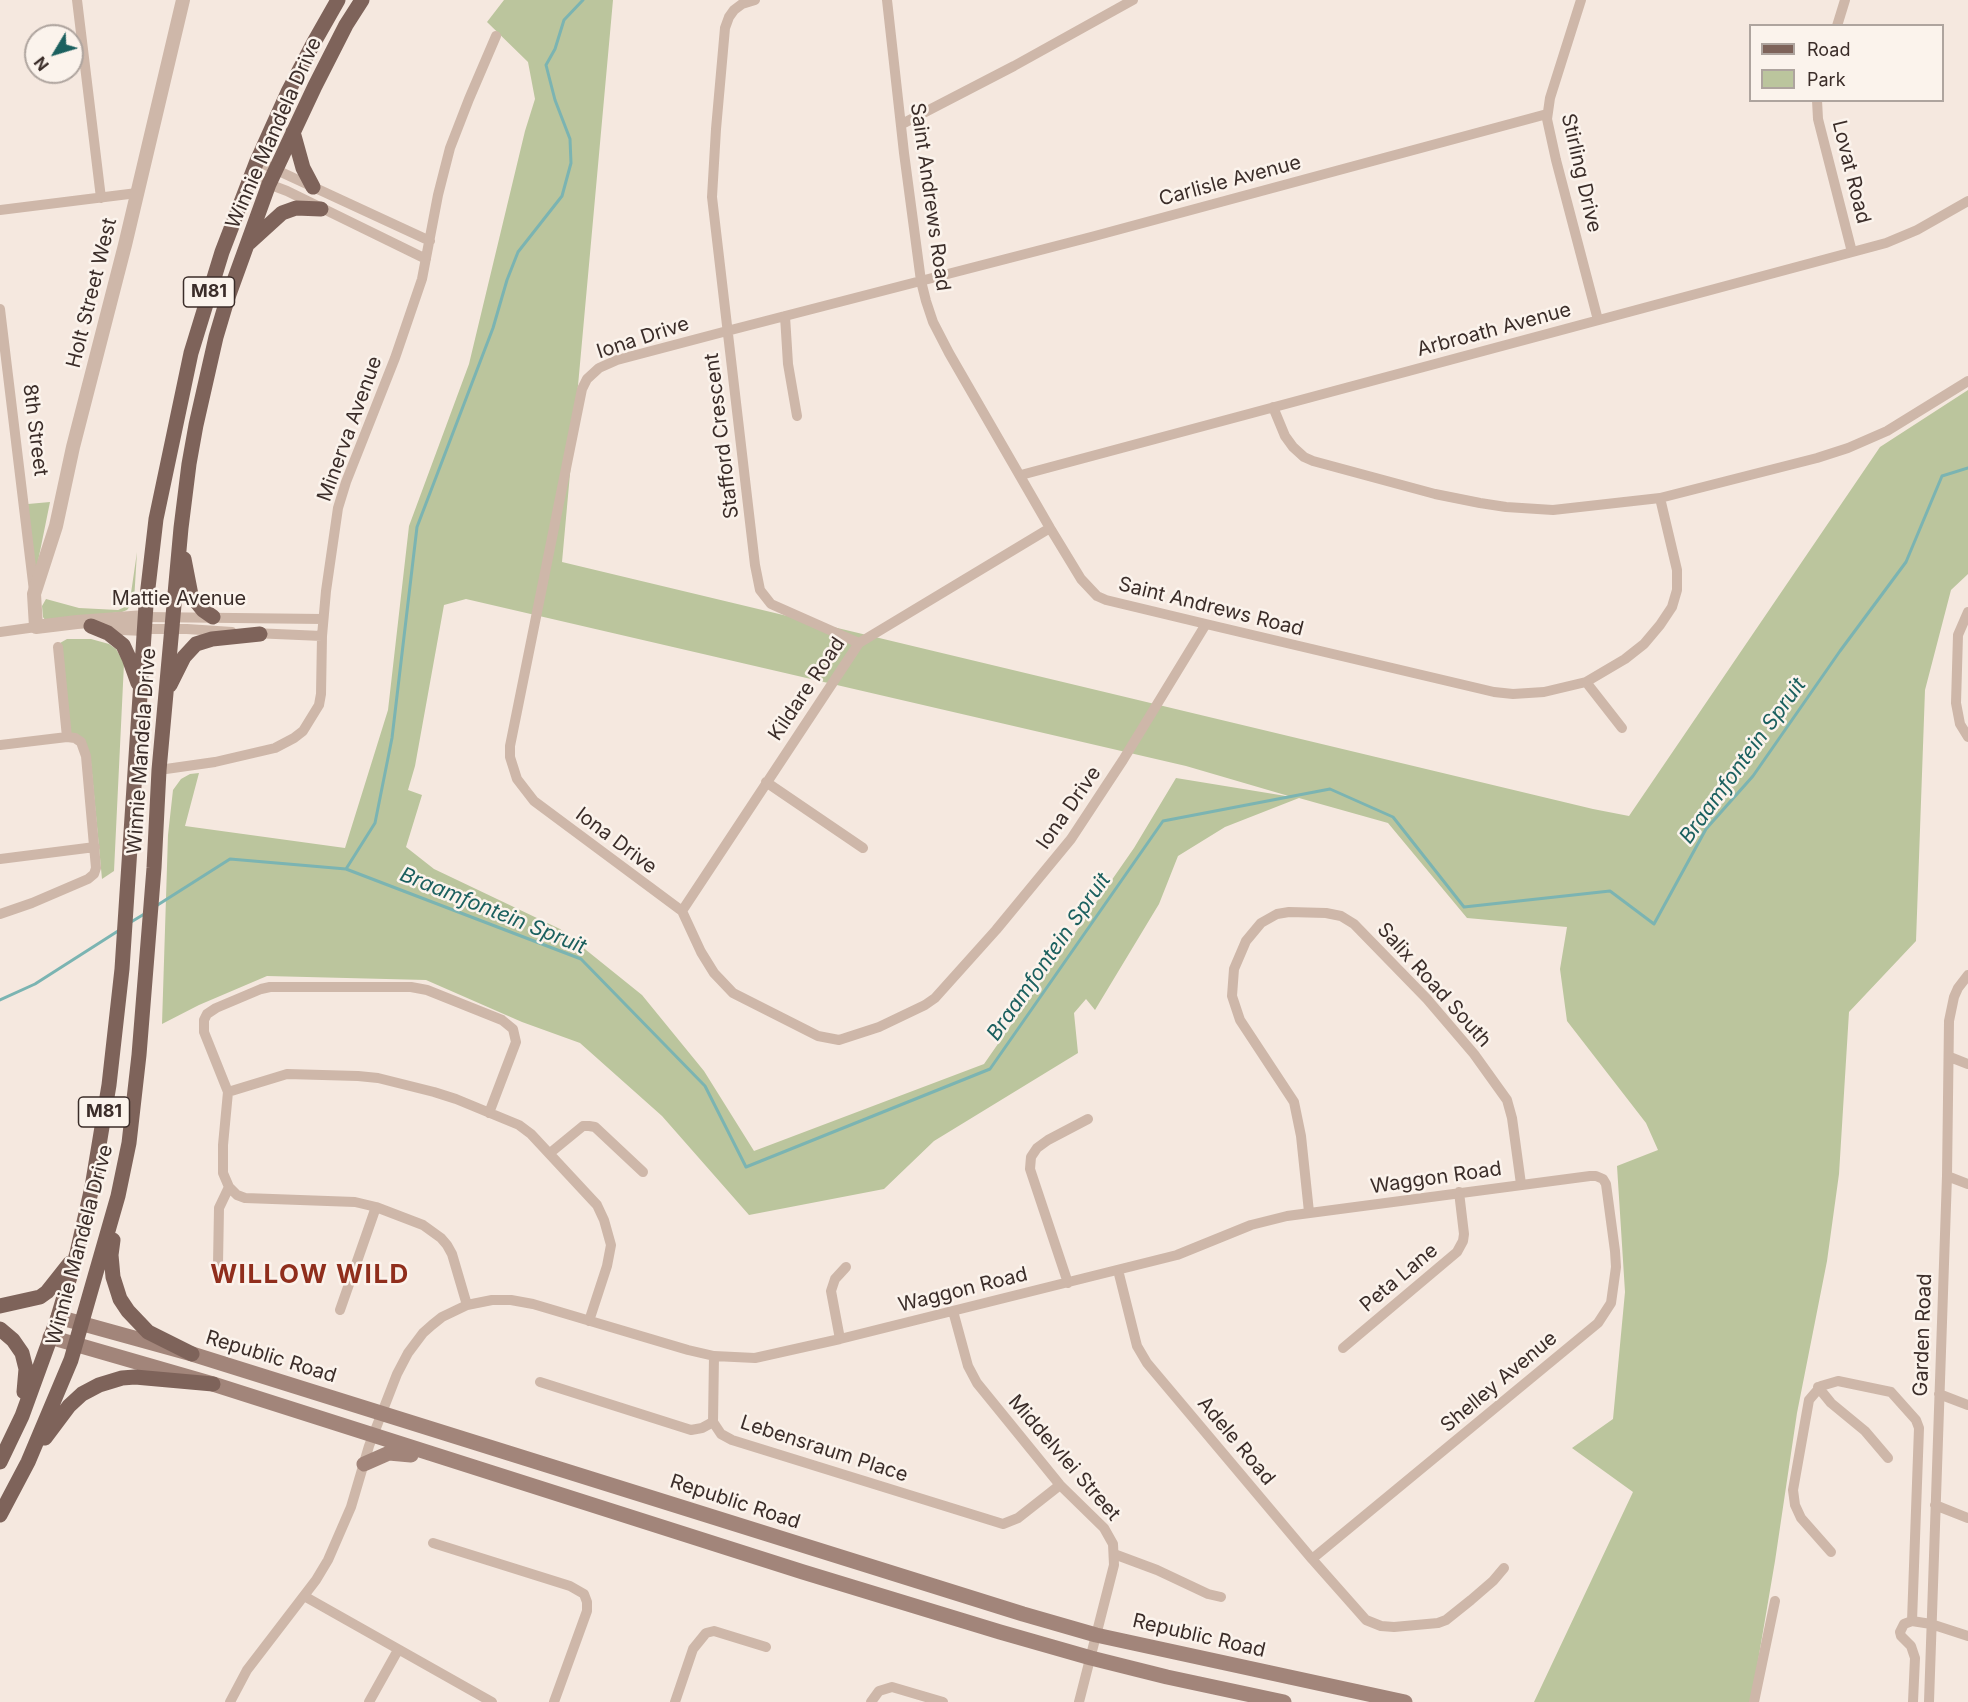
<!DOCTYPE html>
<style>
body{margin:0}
#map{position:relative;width:1968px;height:1702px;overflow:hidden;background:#f5e8df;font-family:Inter,sans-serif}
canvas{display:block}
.legend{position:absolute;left:1749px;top:24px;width:195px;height:78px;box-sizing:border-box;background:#fbf3ec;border:2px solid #aea49e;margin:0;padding:8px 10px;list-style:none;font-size:18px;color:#3b2d29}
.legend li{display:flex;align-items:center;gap:12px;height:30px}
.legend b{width:30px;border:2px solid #aea49e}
.north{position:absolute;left:24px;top:24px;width:60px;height:60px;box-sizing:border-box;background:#fbf3ec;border:2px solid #aea49e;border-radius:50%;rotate:232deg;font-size:16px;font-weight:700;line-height:24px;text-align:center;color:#3b2d29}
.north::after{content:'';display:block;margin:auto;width:21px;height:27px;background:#1b605f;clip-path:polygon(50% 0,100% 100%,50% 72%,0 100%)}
</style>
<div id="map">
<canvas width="1968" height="1702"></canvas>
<ul class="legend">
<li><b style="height:8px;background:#7e635a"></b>Road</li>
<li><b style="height:16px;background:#bbc59d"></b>Park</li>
</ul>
<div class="north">N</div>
</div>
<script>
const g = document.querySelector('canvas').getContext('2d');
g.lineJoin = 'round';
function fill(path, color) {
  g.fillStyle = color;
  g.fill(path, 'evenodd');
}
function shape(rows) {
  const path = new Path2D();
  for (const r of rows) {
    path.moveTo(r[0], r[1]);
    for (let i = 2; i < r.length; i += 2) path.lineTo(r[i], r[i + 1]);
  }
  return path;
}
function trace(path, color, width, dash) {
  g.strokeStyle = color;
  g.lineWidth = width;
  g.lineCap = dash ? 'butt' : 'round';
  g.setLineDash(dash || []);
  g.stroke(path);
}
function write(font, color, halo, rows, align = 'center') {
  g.font = font + ' Inter,sans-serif';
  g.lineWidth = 5;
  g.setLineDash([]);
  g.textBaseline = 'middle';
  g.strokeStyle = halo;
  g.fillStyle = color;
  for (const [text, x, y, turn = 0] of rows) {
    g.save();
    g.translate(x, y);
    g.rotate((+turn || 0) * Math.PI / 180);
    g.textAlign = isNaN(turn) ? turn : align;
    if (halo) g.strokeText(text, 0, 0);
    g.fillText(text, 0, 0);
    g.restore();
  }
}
const green = shape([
 [504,0,613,0,562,562,1593,809,1629,816,1880,447,1968,390,1968,574,1951,590,1925,690,1916,941,1849,1012,1839,1174,1827,1261,1797,1413,1775,1561,1751,1702,1534,1702,1633,1492,1572,1448,1613,1419,1625,1292,1617,1166,1658,1150,1646,1123,1567,1021,1560,969,1567,927,1467,918,1388,823,1299,798,1225,827,1178,856,1159,904,1095,1010,1086,999,1074,1013,1078,1053,934,1141,884,1189,749,1215,662,1116,580,1043,522,1022,426,980,267,976,199,1005,162,1024,168,835,173,790,181,779,190,774,199,773,185,826,345,848,388,710,409,526,469,364,525,131,535,99,528,62,487,22],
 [466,599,1186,766,1292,797,1176,778,1134,848,984,1064,754,1151,704,1071,642,995,560,929,434,869,406,847,422,795,408,790,415,766,444,605],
 [50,502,35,576,28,504],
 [137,552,134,601,127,610,122,612,45,620,43,617,42,606,46,599,79,608,118,610,125,607,130,600],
 [67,639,91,639,109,644,116,649,124,663,114,871,102,879,91,763,68,730,60,643]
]);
const stream = shape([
 [346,869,375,823,392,738,417,527,493,328,507,280,518,252,562,196,571,163,570,139,555,100,546,65,555,49,564,20,583,0],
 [156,906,230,859,346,869,581,959,705,1086,746,1167,990,1069,1163,821,1330,789,1393,817,1464,907,1610,891,1654,924,1706,829,1753,776,1840,651,1906,562,1942,476,1968,468],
 [131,922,146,913],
 [0,1000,35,984,118,931]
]);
const minor = shape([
 [77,0,101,198],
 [755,0,742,4,734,10,729,17,725,28,716,129,712,197,755,565,760,590,771,604,859,643],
 [887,0,904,153,921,281,926,301,933,322,949,353,1050,528,1081,579,1097,596,1106,600,1206,624,1494,692,1513,694,1544,692,1586,682,1625,659,1644,644,1660,625,1672,607,1677,590,1677,570,1660,498],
 [1581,0,1550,98,1547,119,1556,160,1598,320],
 [1837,26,1845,0],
 [1817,100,1818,119,1852,252],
 [902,124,1014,66,1133,0],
 [257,161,430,241],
 [250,177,287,191,426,259],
 [0,210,137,193],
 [0,309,34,591],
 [785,316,788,364,797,416],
 [1273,407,1285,436,1293,447,1304,457,1313,461,1435,494,1480,503,1506,507,1553,510,1660,498,1817,458,1848,448,1887,431,1968,381],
 [1021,475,1886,243,1917,230,1968,201],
 [1968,612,1958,635,1956,703,1960,724,1968,737],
 [145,617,323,619],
 [1206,624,1123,760,1071,839,996,930,935,998,925,1005,879,1027,839,1040,818,1036,733,993,714,973,701,952,682,911,534,801,517,779,510,757,510,746,582,389,587,379,599,368,617,360,727,331,1091,237,1547,114],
 [145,629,187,629,232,632],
 [0,632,36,627],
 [253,633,322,636],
 [58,647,67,737],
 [1586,682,1622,728],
 [0,745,67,737,75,738,81,742,86,756,96,868,94,874,88,879,32,903,0,914],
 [159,770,215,762,275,748,294,738,303,731,319,705,321,694,322,636,326,591,338,508,346,482,395,358,422,279,438,195,450,148,469,99,496,36],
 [766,782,863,848],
 [0,859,95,847],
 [682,911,859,643,1050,528],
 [1950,1057,1968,1064],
 [228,1092,287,1074,358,1076,378,1078,434,1092,456,1099,519,1125,531,1134,597,1205,604,1220,611,1245,607,1266,589,1321],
 [550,1153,583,1126,589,1126,595,1127,643,1172],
 [1947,1176,1968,1184],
 [1309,1212,1301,1136,1294,1102,1240,1020,1232,996,1234,969,1246,941,1261,923,1277,914,1289,912,1326,913,1341,916,1354,924,1427,999,1474,1054,1507,1100,1512,1118,1521,1184],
 [218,1264,219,1208,229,1187],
 [1118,1270,1137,1346,1147,1363,1312,1559,1366,1620,1381,1626,1394,1627,1438,1623,1446,1620,1471,1600,1493,1581,1504,1568],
 [1068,1283,1030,1169,1031,1157,1037,1148,1048,1140,1088,1119],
 [467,1305,452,1254,447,1245,441,1238,423,1225,376,1207,355,1202,245,1198,237,1195,229,1187,223,1173,223,1145,228,1092,204,1032,204,1020,207,1014,216,1008,261,989,270,987,411,987,427,990,502,1020,513,1029,516,1042,489,1113],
 [340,1310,376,1207],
 [953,1311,968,1366,977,1383,1060,1485,1104,1528,1113,1544,1114,1565,1079,1702],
 [840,1339,831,1291,835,1279,846,1267],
 [1343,1348,1457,1252,1463,1241,1464,1234,1459,1192],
 [714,1356,713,1422,721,1434,732,1440,1003,1524,1018,1518,1060,1485],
 [540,1382,691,1430,702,1428,713,1422],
 [1818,1387,1831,1403,1865,1431,1888,1458],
 [1939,1394,1968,1405],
 [1935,1505,1968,1518],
 [433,1543,570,1586,584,1594,587,1602,587,1611,554,1702],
 [1831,1552,1801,1518,1795,1505,1793,1490,1809,1400,1821,1386,1838,1381,1891,1392,1916,1420,1919,1428,1912,1621],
 [1114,1554,1157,1570,1208,1594,1221,1597],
 [304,1596,492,1702],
 [230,1702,247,1670,316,1580,328,1560,351,1507,369,1446,397,1374,408,1353,423,1333,432,1325,442,1317,467,1305,492,1300,511,1300,533,1304,688,1350,714,1356,755,1358,840,1339,1177,1255,1251,1225,1287,1216,1590,1176,1596,1176,1603,1179,1606,1184,1615,1251,1616,1267,1611,1303,1598,1323,1312,1559],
 [369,1702,398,1650],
 [675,1702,693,1649,706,1633,714,1631,766,1647],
 [871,1702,879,1691,892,1687,943,1702],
 [1754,1702,1775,1601],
 [1913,1702,1915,1658,1911,1646,1901,1636,1900,1632,1904,1624,1912,1621,1931,1624,1968,1636],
 [1929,1702,1947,1176,1949,1021,1954,997,1958,988,1968,975]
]);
const tertiary = shape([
 [36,627,34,594,56,526,73,447,125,245,183,0],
 [36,627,77,622,145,617],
 [98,627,145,629]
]);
const secondary = shape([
 [58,1317,192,1354,1023,1614,1096,1635,1405,1702],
 [50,1337,213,1384,803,1572,1000,1632,1091,1658,1167,1677,1284,1702],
 [364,1464,389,1453,411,1455]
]);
const primary = shape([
 [293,132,303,168,313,187],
 [249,243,282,213,296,208,321,209],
 [184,559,191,595,203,610,213,617],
 [91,626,108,633,123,645,129,658,138,683],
 [170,685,184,657,196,644,212,639,260,634],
 [113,1240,111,1255,113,1277,120,1299,128,1311,148,1332,192,1354],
 [0,1306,40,1297,47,1292,70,1263],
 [0,1329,13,1340,22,1353,26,1369,24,1392],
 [45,1438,69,1406,82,1394,99,1385,122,1378,135,1377,213,1384],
 [0,1462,22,1416,58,1317,77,1253,92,1187,109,1085,122,969,146,605,156,519,191,353,222,252,257,161,288,92,313,44,338,0],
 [0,1515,28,1462,71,1360,118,1196,129,1143,139,1055,154,868,159,770,181,528,189,464,196,425,216,337,227,300,269,184,315,86,346,25,362,0]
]);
const shields = [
 [209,292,51],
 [104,1112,51]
];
const shieldNames = [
 ["M81",209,292],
 ["M81",104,1112]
];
const streetNames = [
 ["Winnie Mandela Drive",274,133,-66],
 ["Lovat Road",1851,172,76],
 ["Stirling Drive",1581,173,77],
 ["Carlisle Avenue",1230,181,-15],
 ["Saint Andrews Road",930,197,82],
 ["Holt Street West",92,293,-76],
 ["Arbroath Avenue",1494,330,-15],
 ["Iona Drive",643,338,-18],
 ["Minerva Avenue",350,429,-70],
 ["8th Street",35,430,83],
 ["Stafford Crescent",722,436,-97],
 ["Mattie Avenue",179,599],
 ["Saint Andrews Road",1211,607,14],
 ["Kildare Road",807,689,-56],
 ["Winnie Mandela Drive",142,751,-86],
 ["Iona Drive",1069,808,-55],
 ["Iona Drive",616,841,37],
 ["Salix Road South",1434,985,48],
 ["Waggon Road",1436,1178,-8],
 ["Winnie Mandela Drive",80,1245,-75],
 ["Peta Lane",1399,1278,-40],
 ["Waggon Road",963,1290,-14],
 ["Garden Road",1923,1335,-88],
 ["Republic Road",271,1357,17],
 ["Shelley Avenue",1499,1382,-40],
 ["Adele Road",1236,1441,50],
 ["Lebensraum Place",824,1449,18],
 ["Middelvlei Street",1064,1458,49],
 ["Republic Road",735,1502,18],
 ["Republic Road",1199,1636,13]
];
const waterNames = [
 ["Braamfontein Spruit",1743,761,-54],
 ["Braamfontein Spruit",493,911,22],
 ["Braamfontein Spruit",1049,957,-55]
];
const districtNames = [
 ["WILLOW WILD",310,1275]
];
fill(green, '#bbc59d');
trace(stream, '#7bb4b2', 3);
trace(minor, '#ceb7a9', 10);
trace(tertiary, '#ceb7a9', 14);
trace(secondary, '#a2857a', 15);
trace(primary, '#7e635a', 15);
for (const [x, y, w] of shields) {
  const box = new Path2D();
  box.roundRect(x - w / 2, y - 15, w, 30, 4.5);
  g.fillStyle = '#fbf3ec';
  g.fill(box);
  trace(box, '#3b2d29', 1.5);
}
write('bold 18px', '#3b2d29', null, shieldNames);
write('20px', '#3b2d29', '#fbf3ec', streetNames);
write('italic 21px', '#1b605f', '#fbf3ec', waterNames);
g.letterSpacing = '1.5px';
write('bold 26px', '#902e1c', '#fbf3ec', districtNames);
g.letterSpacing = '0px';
</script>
